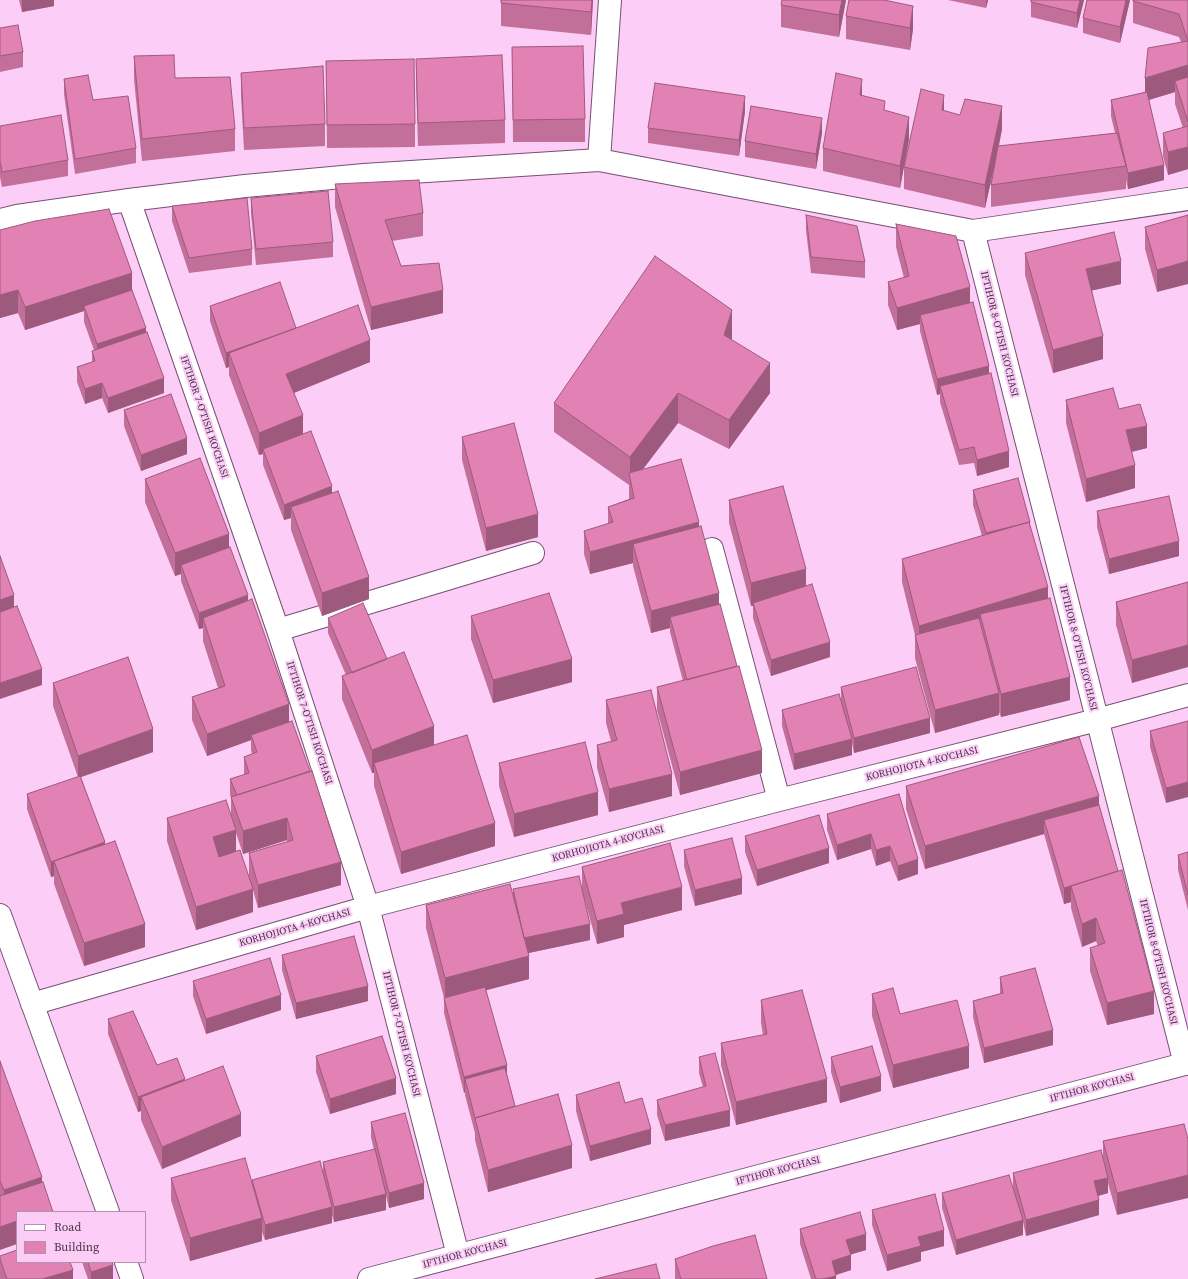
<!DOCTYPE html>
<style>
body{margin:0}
#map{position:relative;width:1188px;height:1279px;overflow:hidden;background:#fbcdf7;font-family:"Source Serif 4",serif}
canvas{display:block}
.legend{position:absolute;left:16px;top:1211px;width:130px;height:52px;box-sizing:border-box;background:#fbcdf7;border:1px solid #b390b0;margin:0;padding:5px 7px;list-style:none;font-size:12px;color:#473445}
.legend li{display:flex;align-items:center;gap:8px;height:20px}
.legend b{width:20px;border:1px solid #b390b0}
</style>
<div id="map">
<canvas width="1188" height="1279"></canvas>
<ul class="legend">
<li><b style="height:5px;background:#fff"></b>Road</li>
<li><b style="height:11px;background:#e281b3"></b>Building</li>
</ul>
</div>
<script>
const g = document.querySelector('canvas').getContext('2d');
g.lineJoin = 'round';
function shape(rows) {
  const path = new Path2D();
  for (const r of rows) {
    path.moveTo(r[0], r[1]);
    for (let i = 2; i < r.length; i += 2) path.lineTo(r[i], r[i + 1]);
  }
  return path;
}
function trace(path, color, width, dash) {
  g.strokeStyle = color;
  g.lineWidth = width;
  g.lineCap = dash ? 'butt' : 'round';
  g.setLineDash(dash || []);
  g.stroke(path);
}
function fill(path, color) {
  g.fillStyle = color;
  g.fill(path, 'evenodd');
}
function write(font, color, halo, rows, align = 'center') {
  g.font = font + ' "Source Serif 4",serif';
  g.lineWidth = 4;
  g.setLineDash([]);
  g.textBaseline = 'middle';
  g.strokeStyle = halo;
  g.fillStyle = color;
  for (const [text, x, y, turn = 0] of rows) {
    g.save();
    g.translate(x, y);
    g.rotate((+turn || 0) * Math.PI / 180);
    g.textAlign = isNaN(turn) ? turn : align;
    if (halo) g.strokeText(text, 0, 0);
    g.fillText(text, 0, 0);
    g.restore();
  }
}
const minor = shape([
 [599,160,610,0],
 [129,200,278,630,368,907,458,1255],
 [0,220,17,216,129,200,245,186,364,175,599,160,973,231,1188,199],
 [973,231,1185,1064],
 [712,549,779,800],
 [278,630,533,553],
 [0,915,108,1212],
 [32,1004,368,907,779,800,1097,720,1188,695],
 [126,1262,132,1279]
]);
const major = shape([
 [369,1279,1188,1063]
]);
const wall = shape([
 [19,0,54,0,54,6,22,12],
 [501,0,593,0,591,35,501,26],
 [782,0,846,0,839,37,781,27,781,5],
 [948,0,988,0,986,8],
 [1031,0,1084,0,1077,28,1031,17],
 [1087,0,1130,0,1120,43,1083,33,1083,18],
 [1133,0,1188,0,1188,169,1168,175,1163,156,1163,133,1183,128,1175,104,1175,92,1149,100,1164,180,1128,189,1126,180,1126,189,991,207,991,185,994,169,985,208,904,189,904,167,944,111,1002,129,999,146,1115,133,1111,116,1111,100,1145,92,1181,42,1179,37,1133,23],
 [913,6,913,29,910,50,846,39,846,16],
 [0,28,23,52,23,67,0,72],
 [512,47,585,119,585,142,513,142],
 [134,56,235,129,235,151,142,161,134,79],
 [416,59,505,120,505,143,418,146,416,81],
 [326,61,415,124,415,147,327,148],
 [241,73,325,124,325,146,244,150,241,96],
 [64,79,93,100,136,148,136,163,75,174,64,94],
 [862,95,885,110,909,139,900,188,823,171,823,148],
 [745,111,739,156,648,143,648,128],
 [0,126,68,160,68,176,2,187,0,177],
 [822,133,816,169,745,157,745,141],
 [335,184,423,213,423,236,392,241,401,266,443,313,371,330,335,207],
 [251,198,333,242,333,257,256,265,251,213],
 [172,206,252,249,252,265,189,273,172,221],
 [806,215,865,262,865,278,811,273,806,230],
 [1188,215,1157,292,1145,249,1145,227],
 [896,224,970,303,989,374,1009,467,977,476,974,463,959,465,940,402,940,394,937,395,920,331,920,324,897,330,888,305,888,282,904,278,896,247],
 [0,230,132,290,146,332,164,393,108,413,102,398,85,404,77,382,77,367,92,362,92,351,94,350,84,322,84,311,25,330,18,313,0,318],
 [1025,253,1121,284,1092,290,1103,359,1053,373,1025,275],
 [210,306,296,328,370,362,294,393,303,434,332,493,369,599,322,616,291,530,291,518,284,520,263,465,263,454,259,455,229,375,229,367,226,368,210,321],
 [732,339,732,340,770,393,729,449,678,423,643,469,699,527,762,773,680,795,657,710,657,687,683,681,670,632,670,628,651,633,633,566,633,563,590,574,584,554,584,531,608,524,608,507,629,499,629,485,554,432,554,403],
 [1066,400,1119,409,1147,448,1132,452,1135,488,1086,502,1066,423],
 [124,410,187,454,141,471,124,426],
 [462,437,538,537,486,551,462,460],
 [145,479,229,547,248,600,289,722,310,771,341,885,258,908,253,890,253,912,196,930,167,841,167,818,231,815,231,797,230,795,230,779,244,775,244,757,252,754,251,750,251,740,207,756,192,720,192,697,218,688,203,641,203,628,199,629,181,581,181,574,175,576,145,502],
 [236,833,243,854,287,840,287,842,249,853,249,876,236,851],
 [973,490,1030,526,1048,598,1070,700,1001,717,999,712,999,715,935,733,915,658,915,635,902,582,902,559,982,536,973,505],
 [729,500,806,586,830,657,771,676,753,618,753,606,751,606,729,523],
 [1097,511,1179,556,1109,574,1097,527],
 [1188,582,1132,683,1116,625,1116,602],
 [471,616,572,682,493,703,471,639],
 [328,618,387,659,434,745,495,846,401,874,374,786,374,773,372,773,342,699,342,676,346,675,328,633],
 [53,683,153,752,81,777,105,844,145,947,84,966,54,884,54,876,51,877,27,809,27,794,78,777,53,706],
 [841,687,930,733,854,753,852,743,852,755,794,770,782,726,782,710,841,699],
 [606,700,672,796,609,812,597,768,597,745,611,741,606,723],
 [1188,721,1166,803,1150,747,1150,731],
 [499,763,598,815,514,837,499,786],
 [906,786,1099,805,1154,1014,1107,1025,1090,971,1090,948,1098,946,1096,941,1082,947,1071,908,1071,902,1064,904,1044,834,925,869,906,809],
 [899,794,918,874,898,881,890,861,876,866,871,849,837,860,827,830,827,814],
 [745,836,829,863,757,886,745,852],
 [684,850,742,894,695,906,684,866],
 [1188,852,1188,910,1178,870,1178,855],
 [582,867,682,910,624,925,624,937,597,944,583,894,590,940,528,953,529,979,486,990,515,1106,572,1168,488,1192,475,1140,475,1133,465,1095,465,1092,464,1093,444,1013,444,998,426,928,426,905,513,895,513,889,582,888],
 [282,955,368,1001,296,1019,282,970],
 [1000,977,1053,1045,984,1063,973,1017,973,1001,1000,994],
 [193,981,281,1010,206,1034,193,996],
 [872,994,900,1014,969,1068,893,1088,872,1016],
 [761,1000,827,1102,736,1125,721,1065,721,1043,763,1035,761,1023],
 [108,1019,157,1065,185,1081,241,1136,162,1169,141,1120,141,1111,138,1112,108,1034],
 [316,1056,396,1094,330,1114,316,1072],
 [699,1057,730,1126,665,1141,657,1115,657,1100,703,1087,699,1073],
 [831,1057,881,1091,840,1103,831,1072],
 [0,1061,17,1212,0,1250],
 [576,1095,625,1103,651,1144,590,1161,576,1111],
 [371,1122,424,1199,389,1208,386,1196,386,1210,334,1222,332,1215,332,1223,265,1240,262,1232,262,1241,190,1261,171,1200,171,1178,252,1182,323,1170,323,1162,374,1150,371,1137],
 [1184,1124,1117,1215,1108,1183,1108,1193,1098,1196,1099,1215,1026,1236,1023,1222,1023,1235,956,1255,942,1208,942,1193,1013,1188,1013,1173,1103,1158,1103,1141],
 [872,1210,944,1246,921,1252,921,1261,887,1271,872,1225],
 [800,1229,866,1250,851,1254,851,1270,836,1275,836,1279,811,1279,800,1244],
 [0,1256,73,1279,0,1279],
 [675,1259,681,1279,675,1279],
 [82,1262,112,1262,113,1279,88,1279]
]);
const shadedWall = shape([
 [22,0,54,0,54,6,22,12],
 [592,0,593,0,591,35,591,12],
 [842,0,846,0,839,37,839,15],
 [986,0,988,0,986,8],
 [1080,0,1084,0,1077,28,1077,13],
 [1126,0,1130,0,1120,43,1120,27],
 [913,6,913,29,910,50,910,28],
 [1188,65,1188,88,1175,81,1175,92,1145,101,1145,78],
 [862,79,862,101,860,95],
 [944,95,944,118,942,110],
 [745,96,745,111,739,156,739,140],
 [1002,106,1002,129,985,208,985,185],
 [909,117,909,139,900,188,900,166],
 [822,118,822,133,816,169,816,154],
 [1188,147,1188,169,1168,175,1168,152],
 [1164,165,1164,180,1128,189,1128,173],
 [1121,261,1121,284,1086,292,1086,269],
 [1188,261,1188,284,1157,292,1157,270],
 [132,273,132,295,84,306,84,311,25,330,25,307],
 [970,287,970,310,920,315,920,324,897,330,897,308],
 [18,290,18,313,0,318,0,295],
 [443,290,443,313,371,330,371,307],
 [732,310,732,339,724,365,724,335],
 [146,328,146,343,97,360,97,344],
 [296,329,229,353,229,367,226,368,226,353],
 [1103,336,1103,359,1053,373,1053,350],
 [370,340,370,362,286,396,286,374],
 [770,363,770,393,729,449,729,420],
 [989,366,989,382,940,386,940,394,937,395,937,379],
 [164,378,164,393,108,413,108,398],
 [102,383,102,398,85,404,85,389],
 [678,393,678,423,631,485,630,481,630,457],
 [303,415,303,438,263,449,263,454,259,455,259,433],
 [1147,426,1147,448,1126,453,1126,430],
 [187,438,187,454,141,471,141,455],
 [1009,451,1009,467,977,476,977,460],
 [1135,465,1135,488,1086,502,1086,479],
 [332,486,332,502,291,507,291,518,284,520,284,505],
 [538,514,538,537,486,551,486,528],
 [699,522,699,545,633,544,633,563,590,574,590,552],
 [1030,522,1030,538,986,549,986,533],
 [229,534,229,556,181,565,181,574,175,576,175,553],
 [1179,541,1179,556,1109,574,1109,559],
 [806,569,806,592,753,603,753,606,751,606,751,583],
 [369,577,369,599,322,616,322,593],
 [1048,587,1048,610,980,614,980,630,919,648,919,626],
 [719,593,719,616,670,617,670,628,651,633,651,611],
 [14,595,14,610,0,615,0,600],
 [248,595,248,610,203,618,203,628,199,629,199,613],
 [830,642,830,657,771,676,771,660],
 [1188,645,1188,667,1132,683,1132,660],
 [572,659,572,682,493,703,493,680],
 [42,669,42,685,0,699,0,683],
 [1070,677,1070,700,1001,717,1001,694],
 [999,693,999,715,935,733,935,710],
 [289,704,289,726,251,735,251,740,207,756,207,734],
 [930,718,930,733,854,753,854,738],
 [434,726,434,749,374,763,374,773,372,773,372,750],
 [153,729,153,752,78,778,78,756],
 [852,739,852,755,794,770,794,754],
 [762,750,762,773,680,795,680,772],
 [672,774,672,796,609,812,609,789],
 [1188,782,1188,797,1166,803,1166,788],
 [598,792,598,815,514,837,514,814],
 [1099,796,1099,818,1044,820,1044,834,925,869,925,846],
 [287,818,287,840,243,854,243,831],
 [495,823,495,846,401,874,401,852],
 [236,830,236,853,213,860,213,837],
 [871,834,871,849,837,860,837,845],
 [105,842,105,858,54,861,54,876,51,877,51,862],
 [890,846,890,861,876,866,876,850],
 [829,848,829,863,757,886,757,870],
 [918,859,918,874,898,881,898,866],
 [341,862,341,885,258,908,258,885],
 [742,878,742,894,695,906,695,890],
 [1071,886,1071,902,1064,904,1064,888],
 [682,887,682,910,624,925,624,937,597,944,597,921,621,903],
 [253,889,253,912,196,930,196,907],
 [1096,918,1096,941,1082,947,1082,924],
 [145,924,145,947,84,966,84,943],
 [590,924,590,940,524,954,524,938],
 [529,956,529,979,445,1001,445,978],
 [368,986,368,1001,296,1019,296,1003],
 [1154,991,1154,1014,1107,1025,1107,1003],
 [281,995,281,1010,206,1034,206,1019],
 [1053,1030,1053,1045,984,1063,984,1048],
 [969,1046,969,1068,893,1088,893,1065],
 [507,1065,507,1081,465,1079,465,1092,464,1093,464,1077],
 [881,1076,881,1091,840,1103,840,1087],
 [396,1078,396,1094,330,1114,330,1099],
 [185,1079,185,1095,141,1097,141,1111,138,1112,138,1097],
 [827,1079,827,1102,736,1125,736,1102],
 [730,1110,730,1126,665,1141,665,1125],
 [241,1114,241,1136,162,1169,162,1147],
 [651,1129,651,1144,590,1161,590,1146],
 [572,1145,572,1168,488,1192,488,1170],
 [1188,1175,1188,1198,1117,1215,1117,1193],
 [42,1177,42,1200,4,1213,4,1190],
 [1108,1178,1108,1193,1094,1197,1094,1181],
 [424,1183,424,1199,389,1208,389,1193],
 [386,1194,386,1210,334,1222,334,1207],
 [1099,1200,1099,1215,1026,1236,1026,1220],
 [332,1207,332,1223,265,1240,265,1225],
 [262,1218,262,1241,190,1261,190,1238],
 [1023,1220,1023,1235,956,1255,956,1240],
 [17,1221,17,1244,0,1250,0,1227],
 [944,1230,944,1246,921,1252,921,1261,887,1271,887,1255,918,1237],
 [866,1234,866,1250,846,1256,846,1240],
 [851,1255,851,1270,832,1276,832,1261],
 [113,1265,113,1279,91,1279,91,1272],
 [73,1270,73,1279,42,1279],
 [836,1276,836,1279,823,1279]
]);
const building = shape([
 [501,0,592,0,591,12,501,3,501,0],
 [782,0,842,0,839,15,781,5,782,0],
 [849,0,884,0,913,6,910,28,846,16,849,0],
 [1031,0,1080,0,1077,13,1031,2,1031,0],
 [1087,0,1126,0,1120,27,1083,18,1087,0],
 [1133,0,1188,0,1188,65,1145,78,1148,48,1188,41,1179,14,1133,1,1133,0],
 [18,25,23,52,0,56,0,28,18,25],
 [583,46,585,119,513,120,512,47,583,46],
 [174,55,175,78,230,77,235,129,142,139,134,56,174,55],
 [502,55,505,120,418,123,416,59,502,55],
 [414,59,415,124,327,125,326,61,414,59],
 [323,66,325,124,244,128,241,73,323,66],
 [836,73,862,79,860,95,885,101,884,110,909,117,900,166,823,148,836,73],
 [88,75,93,100,128,96,136,148,75,159,64,79,88,75],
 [1188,77,1188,122,1175,81,1188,77],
 [655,83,745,96,739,140,648,128,655,83],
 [921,89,944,95,942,110,960,115,965,99,1002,106,985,185,904,167,921,89],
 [1147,92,1164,165,1128,173,1111,100,1147,92],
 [751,106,822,118,816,154,745,141,751,106],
 [61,115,68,160,2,172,0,161,0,126,61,115],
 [1188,126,1188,147,1168,152,1163,133,1188,126],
 [1117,133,1126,166,991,185,998,146,1117,133],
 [419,180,423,213,385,220,401,266,439,263,443,290,371,307,335,184,419,180],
 [328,191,333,242,256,249,251,198,328,191],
 [247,198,252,249,189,258,172,206,247,198],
 [109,209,132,273,25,307,18,290,0,295,0,230,35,221,109,209],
 [806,215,857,226,865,262,811,257,806,215],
 [1188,215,1188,261,1157,270,1145,227,1188,215],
 [896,224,956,236,970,287,897,308,888,282,909,276,896,224],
 [1114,232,1121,261,1086,269,1103,336,1053,350,1025,253,1114,232],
 [655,256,732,310,724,335,770,363,729,420,678,393,630,457,554,403,655,256],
 [280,282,296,328,257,342,226,353,210,306,280,282],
 [132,290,146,328,97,344,84,306,132,290],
 [973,302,989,366,937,379,920,315,973,302],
 [358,305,370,340,286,374,303,415,259,433,229,353,358,305],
 [147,332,164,378,108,398,102,383,85,389,77,367,95,361,92,351,147,332],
 [991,373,1009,451,977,460,974,447,959,450,940,386,991,373],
 [1113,388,1119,409,1140,404,1147,426,1126,430,1135,465,1086,479,1066,400,1113,388],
 [171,394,187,438,141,455,124,410,171,394],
 [514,423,538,514,486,528,462,437,514,423],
 [311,431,332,486,284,505,263,449,311,431],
 [200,458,229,534,175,553,145,479,200,458],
 [681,459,699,522,590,552,584,531,613,522,608,507,634,498,629,473,681,459],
 [1018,478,1030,522,986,533,973,490,1018,478],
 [783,486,806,569,751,583,729,500,783,486],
 [338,491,369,577,322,593,291,507,338,491],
 [1169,496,1179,541,1109,559,1097,511,1169,496],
 [1029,522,1048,587,919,626,902,559,1029,522],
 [701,526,719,593,651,611,633,544,701,526],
 [230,547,248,595,199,613,181,565,230,547],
 [0,556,14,595,0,600,0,556],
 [1188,582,1188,645,1132,660,1116,602,1188,582],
 [812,584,830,642,771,660,753,603,812,584],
 [549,593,572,659,493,680,471,616,549,593],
 [1050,598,1070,677,1001,694,980,614,1050,598],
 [252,599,289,704,207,734,192,697,225,686,203,618,252,599],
 [363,603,387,659,352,673,328,618,363,603],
 [720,604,737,666,687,680,670,617,720,604],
 [17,606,42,669,0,683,0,612,17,606],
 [979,618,999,693,935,710,915,635,979,618],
 [404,652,434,726,372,750,342,676,404,652],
 [128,657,153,729,78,756,53,683,128,657],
 [739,666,762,750,680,772,657,687,739,666],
 [916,667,930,718,854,738,841,687,916,667],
 [651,690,672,774,609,789,597,745,617,740,606,700,651,690],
 [839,694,852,739,794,754,782,710,839,694],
 [292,721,310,771,237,795,230,779,249,773,244,757,257,752,251,735,292,721],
 [1188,721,1188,782,1166,788,1150,731,1188,721],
 [467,735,495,823,401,852,374,763,467,735],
 [1079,737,1099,796,925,846,906,786,1079,737],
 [585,742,598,792,514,814,499,763,585,742],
 [312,771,341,862,258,885,249,853,293,840,287,818,243,831,231,797,312,771],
 [80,776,105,842,51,862,27,794,80,776],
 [899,794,918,859,898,866,890,846,876,850,871,834,837,845,827,814,899,794],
 [226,800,236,830,213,837,219,857,240,850,253,889,196,907,167,818,226,800],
 [1099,805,1118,871,1064,888,1044,820,1099,805],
 [819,815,829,848,757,870,745,836,819,815],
 [732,838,742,878,695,890,684,850,732,838],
 [115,841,145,924,84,943,54,861,115,841],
 [670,843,682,887,621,903,624,914,597,921,582,867,670,843],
 [1188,852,1188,895,1178,855,1188,852],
 [1122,870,1154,991,1107,1003,1090,948,1105,943,1096,918,1082,924,1071,886,1122,870],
 [579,876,590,924,524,938,513,889,579,876],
 [510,884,529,956,445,978,426,905,510,884],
 [354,936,368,986,296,1003,282,955,354,936],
 [270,958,281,995,206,1019,193,981,270,958],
 [1035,968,1053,1030,984,1048,973,1001,1003,993,1000,977,1035,968],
 [485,987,507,1065,464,1077,444,998,485,987],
 [893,988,900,1014,957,1000,969,1046,893,1065,872,994,893,988],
 [802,990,827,1079,736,1102,721,1043,767,1034,761,1000,802,990],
 [133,1011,157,1065,177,1058,185,1079,138,1097,108,1019,133,1011],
 [382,1036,396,1078,330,1099,316,1056,382,1036],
 [872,1046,881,1076,840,1087,831,1057,872,1046],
 [715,1053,730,1110,665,1125,657,1100,706,1086,699,1057,715,1053],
 [0,1061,42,1177,4,1190,0,1181,0,1061],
 [223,1066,241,1114,162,1147,141,1097,223,1066],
 [505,1068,515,1106,475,1118,465,1079,505,1068],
 [619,1082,625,1103,642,1098,651,1129,590,1146,576,1095,619,1082],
 [558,1094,572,1145,488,1170,475,1118,558,1094],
 [405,1113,424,1183,389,1193,371,1122,405,1113],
 [1184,1124,1188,1139,1188,1175,1117,1193,1103,1141,1184,1124],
 [375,1149,386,1194,334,1207,323,1162,375,1149],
 [1101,1150,1108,1178,1094,1181,1099,1200,1026,1220,1013,1173,1101,1150],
 [245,1158,262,1218,190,1238,171,1178,245,1158],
 [320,1161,332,1207,265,1225,252,1180,320,1161],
 [1009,1175,1023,1220,956,1240,942,1193,1009,1175],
 [43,1182,53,1212,17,1212,17,1221,0,1227,0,1196,43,1182],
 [935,1194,944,1230,918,1237,921,1246,887,1255,872,1210,935,1194],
 [860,1212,866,1234,846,1240,851,1255,832,1261,836,1276,823,1279,816,1279,800,1229,860,1212],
 [755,1235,767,1279,681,1279,675,1259,713,1246,755,1235],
 [17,1250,17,1262,70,1262,73,1270,42,1279,7,1279,0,1259,0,1256,17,1250],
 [88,1262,112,1262,113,1265,91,1272,88,1262],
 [656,1264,660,1279,595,1279,656,1264]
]);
const streetNames = [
 ["IFTIHOR 8-O'TISH KO'CHASI",999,334,76],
 ["IFTIHOR 7-O'TISH KO'CHASI",204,417,71],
 ["IFTIHOR 8-O'TISH KO'CHASI",1078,648,76],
 ["IFTIHOR 7-O'TISH KO'CHASI",309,723,72],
 ["KORHOJIOTA 4-KO'CHASI",922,764,-14],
 ["KORHOJIOTA 4-KO'CHASI",608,844,-15],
 ["KORHOJIOTA 4-KO'CHASI",295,928,-16],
 ["IFTIHOR 8-O'TISH KO'CHASI",1158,962,76],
 ["IFTIHOR 7-O'TISH KO'CHASI",401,1034,76],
 ["IFTIHOR KO'CHASI",1092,1088,-15],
 ["IFTIHOR KO'CHASI",778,1171,-15],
 ["IFTIHOR KO'CHASI",465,1254,-15]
];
trace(minor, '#774f74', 24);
trace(major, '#774f74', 24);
trace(minor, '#fff', 22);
trace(major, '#fff', 22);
fill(wall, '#c26f9a');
fill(shadedWall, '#9e5a7d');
fill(building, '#e281b3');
trace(building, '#9e5a7d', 1);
write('10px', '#473445', '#fbcdf7', streetNames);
</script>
